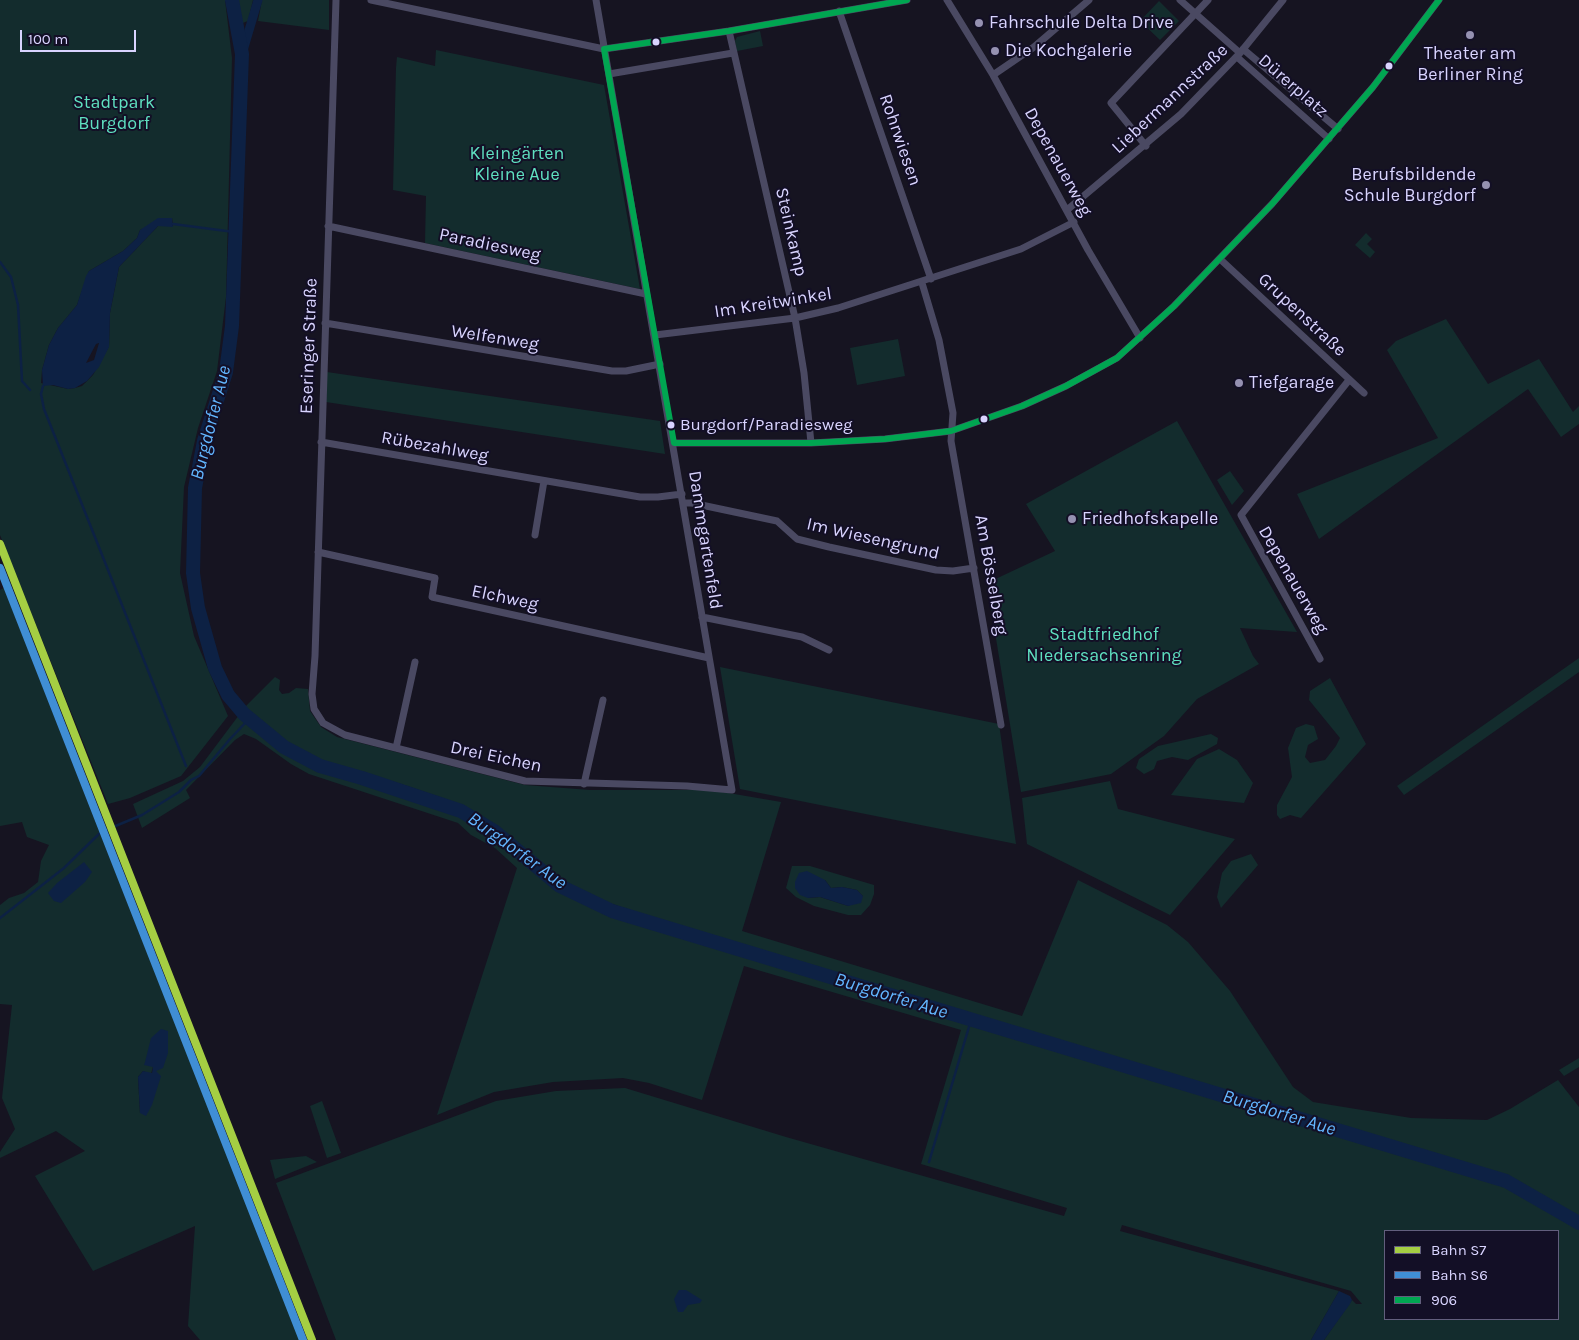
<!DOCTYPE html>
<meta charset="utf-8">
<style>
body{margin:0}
#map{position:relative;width:1579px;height:1340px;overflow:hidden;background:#161421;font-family:Karla,sans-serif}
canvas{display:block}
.legend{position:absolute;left:1384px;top:1230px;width:175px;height:90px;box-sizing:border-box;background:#130f26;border:1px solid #625e7d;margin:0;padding:6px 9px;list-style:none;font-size:15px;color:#d9d4ff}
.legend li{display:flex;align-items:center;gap:10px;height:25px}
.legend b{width:25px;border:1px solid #625e7d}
.scale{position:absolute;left:20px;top:30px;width:116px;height:22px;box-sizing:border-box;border:2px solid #d9d4ff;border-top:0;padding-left:6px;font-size:15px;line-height:18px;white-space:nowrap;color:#d9d4ff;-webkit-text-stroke:4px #130f26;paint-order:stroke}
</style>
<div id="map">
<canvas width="1579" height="1340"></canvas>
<ul class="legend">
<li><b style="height:6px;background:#a5ce43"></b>Bahn S7</li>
<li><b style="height:6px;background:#408ed5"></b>Bahn S6</li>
<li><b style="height:6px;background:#00a651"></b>906</li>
</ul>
<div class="scale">100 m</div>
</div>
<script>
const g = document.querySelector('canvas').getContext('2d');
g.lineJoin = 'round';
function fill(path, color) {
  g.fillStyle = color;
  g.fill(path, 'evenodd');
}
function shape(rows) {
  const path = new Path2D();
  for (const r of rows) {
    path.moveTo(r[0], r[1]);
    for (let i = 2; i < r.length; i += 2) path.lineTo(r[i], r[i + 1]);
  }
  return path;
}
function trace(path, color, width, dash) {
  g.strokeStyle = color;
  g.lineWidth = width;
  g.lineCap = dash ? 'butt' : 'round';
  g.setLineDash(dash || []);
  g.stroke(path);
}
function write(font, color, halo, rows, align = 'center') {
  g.font = font + ' Karla,sans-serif';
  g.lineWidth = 4;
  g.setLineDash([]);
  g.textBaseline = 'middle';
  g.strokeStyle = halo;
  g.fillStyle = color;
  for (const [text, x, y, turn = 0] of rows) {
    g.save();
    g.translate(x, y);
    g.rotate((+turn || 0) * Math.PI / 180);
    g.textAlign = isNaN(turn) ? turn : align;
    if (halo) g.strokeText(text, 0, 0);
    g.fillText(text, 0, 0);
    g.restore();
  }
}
const green = shape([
 [0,0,225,0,232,58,226,297,217,371,198,428,184,487,180,573,194,636,228,716,181,776,130,798,108,804,0,535],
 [172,218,173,226,158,226,119,267,110,313,109,346,93,375,82,386,75,388,68,389,41,383,42,370,49,345,58,328,77,305,89,271,123,251,137,238,140,230],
 [236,0,253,0,248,21,240,24],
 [262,0,329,0,329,30,258,21],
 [1159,1,1179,21,1160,40,1140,21],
 [760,31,763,46,737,51,735,41,737,37],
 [436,50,604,85,640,289,425,243,426,196,393,190,396,68,397,57,435,66],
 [1366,233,1372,239,1367,244,1375,252,1370,258,1355,245],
 [1446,319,1488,384,1539,359,1573,412,1579,406,1579,424,1561,437,1528,389,1319,539,1297,494,1438,438,1387,350,1396,341],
 [898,339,905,376,857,385,850,348],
 [327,372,660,421,665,454,326,402],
 [1177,421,1297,632,1240,628,1253,656,1259,664,1197,699,1164,736,1111,774,1021,792,987,583,1055,551,1026,504],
 [1230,471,1244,491,1232,505,1217,480],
 [4,588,90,808,300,1340,200,1340,188,1326,195,1226,93,1271,35,1176,85,1151,56,1131,0,1158,0,1152,15,1129,2,1098,12,1005,0,1004,0,905,9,898,24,893,38,882,41,861,49,845,27,837,22,822,0,826,0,590],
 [153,1067,156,1074,140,1113,138,1077,143,1071,151,1074],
 [1579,658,1579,672,1404,795,1397,786],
 [720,667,999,724,1016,844,740,789],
 [275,677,280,680,279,690,282,694,289,693,296,688,308,689,310,711,321,727,337,737,525,785,590,790,711,790,781,802,742,931,1022,1016,1078,880,1167,925,1188,942,1230,991,1293,1087,1313,1102,1411,1118,1487,1120,1510,1109,1558,1080,1579,1107,1579,1217,1543,1195,1506,1177,738,945,606,902,558,878,495,826,474,813,448,800,401,784,314,759,281,740,244,708],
 [1330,678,1366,744,1301,818,1290,815,1280,819,1277,815,1277,805,1292,777,1288,748,1296,728,1306,724,1314,726,1318,739,1308,745,1305,757,1310,763,1325,760,1336,746,1340,738,1309,700,1310,691],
 [239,715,281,749,318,768,460,814,491,832,525,863,559,888,612,914,1507,1185,1563,1214,1579,1226,1579,1340,1324,1340,1352,1300,1356,1304,1362,1304,1351,1291,1122,1225,1120,1231,1339,1291,1311,1340,336,1340,276,1183,496,1101,556,1091,625,1088,786,1137,1064,1216,1067,1208,921,1164,961,1030,744,966,702,1100,649,1083,623,1078,553,1082,494,1092,437,1115,517,868,495,848,471,835,458,823,309,774,291,764,256,739,244,734,235,740,186,790,190,798,142,828,133,804,183,781,200,767],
 [1385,1231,1558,1231,1558,1319,1385,1319],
 [1211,734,1218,738,1217,744,1188,760,1172,757,1157,761,1154,769,1144,774,1136,768,1139,759,1158,746],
 [1219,749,1237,760,1253,783,1244,803,1171,795,1197,759],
 [1110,781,1118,809,1235,839,1170,915,1027,844,1022,798],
 [1251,854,1258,865,1221,908,1217,897,1222,873,1231,861],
 [792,866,810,866,874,885,874,894,870,905,861,915,848,915,814,906,796,897,786,888],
 [825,880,831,888,842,887,857,890,863,896,848,906,820,897,808,898],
 [1579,1058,1579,1067,1564,1076,1559,1070],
 [322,1101,341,1153,327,1158,310,1106],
 [306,1156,317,1162,275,1179,270,1160]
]);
const water = shape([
 [158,218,172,218,173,227,158,226,119,267,110,313,109,347,99,367,87,381,75,388,68,389,53,385,43,386,42,370,49,345,58,328,77,305,86,276,89,271,123,251,137,238,140,230],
 [99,343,94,360,86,363,96,344],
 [84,862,92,872,85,882,61,903,54,901,48,893,57,883],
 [807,871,825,880,831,888,842,887,857,890,863,896,861,903,848,906,820,897,808,898,800,895,795,888,795,882,799,873],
 [161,1029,168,1031,168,1053,163,1068,156,1071,161,1076,152,1105,146,1116,140,1113,138,1077,143,1071,152,1073,153,1067,144,1065,145,1062,151,1038],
 [679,1290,686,1290,702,1300,700,1303,688,1305,683,1312,678,1312,674,1299],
 [1339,1291,1350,1296,1352,1300,1350,1304,1324,1340,1311,1340]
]);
const stream = shape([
 [173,224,234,232],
 [0,262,11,277,18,305,22,381,30,390],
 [43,386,41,394,44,409,186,766],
 [0,918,64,868,101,832,142,815,179,792,191,780,199,776,230,739,250,718],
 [929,1162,971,1020]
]);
const canal = shape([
 [242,54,258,0]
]);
const river = shape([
 [232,0,242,54,232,326,226,372,204,441,195,488,193,573,198,608,215,668,228,695,244,714,284,747,320,766,362,778,461,811,494,831,560,886,612,911,1506,1181,1579,1223]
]);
const street = shape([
 [336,0,315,656,312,694,314,709,323,723,345,735,525,781,687,786,732,790,596,0],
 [371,0,604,49,729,31,907,0],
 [947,0,993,75,1088,250,1140,338],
 [1180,0,1240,53],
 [839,11,931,279],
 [729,31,795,318,804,373,811,443],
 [1243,49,1338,129],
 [1237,57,1329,139],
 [609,74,733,53],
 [993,75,1034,47,1089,0],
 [1146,146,1111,103,1208,0],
 [1067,210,1181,114,1240,53,1283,0],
 [328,226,646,294],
 [1220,259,1364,393],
 [922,283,939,340,953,413,951,441,1001,725],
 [325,323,612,371,626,371,660,364],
 [655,335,795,318,838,308,1021,249,1074,222],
 [321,442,640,497,658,497,682,494],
 [674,443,811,443,885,439,951,431,1022,406,1066,386,1117,358,1174,306,1272,204,1373,87,1439,0],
 [684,503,692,503,777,521,797,539,829,547,936,570,953,571,974,568],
 [535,535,544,481],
 [318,552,435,578,432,597,709,658],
 [702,617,802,637,829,650],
 [1320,659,1241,515,1349,380],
 [396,748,415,662],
 [584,784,603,700]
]);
const bus1 = shape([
 [907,0,729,31,604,49,674,443,811,443,885,439,951,431,1022,406,1066,386,1117,358,1174,306,1272,204,1373,87,1439,0]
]);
const rail1 = shape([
 [0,544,312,1340]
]);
const rail2 = shape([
 [0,568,303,1340]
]);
const markers = [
 [979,23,5,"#9591b1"],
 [1470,35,5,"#9591b1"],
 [656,42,4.5,"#d9d4ff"],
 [995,51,5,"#9591b1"],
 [1389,66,4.5,"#d9d4ff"],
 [1486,185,5,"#9591b1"],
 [1239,383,5,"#9591b1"],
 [984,419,4.5,"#d9d4ff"],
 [671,425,4.5,"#d9d4ff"],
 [1072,519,5,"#9591b1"]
];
const busNames = [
 ["Burgdorf/Paradiesweg",680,425]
];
const poiNames = [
 ["Fahrschule Delta Drive",989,23],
 ["Die Kochgalerie",1005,51],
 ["Theater am",1470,54,"center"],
 ["Berliner Ring",1470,75,"center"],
 ["Berufsbildende",1476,175,"right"],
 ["Schule Burgdorf",1476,196,"right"],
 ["Tiefgarage",1249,383],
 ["Friedhofskapelle",1082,519]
];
const streetNames = [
 ["Dürerplatz",1293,86,41],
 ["Liebermannstraße",1170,99,-43],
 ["Rohrwiesen",900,140,71],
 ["Depenauerweg",1058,162,61],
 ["Steinkamp",791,232,77],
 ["Paradiesweg",490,245,12],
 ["Im Kreitwinkel",773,303,-9],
 ["Grupenstraße",1302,315,43],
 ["Welfenweg",495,338,9],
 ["Eseringer Straße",309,346,-88],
 ["Rübezahlweg",435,447,10],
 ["Im Wiesengrund",873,539,13],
 ["Dammgartenfeld",705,540,81],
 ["Am Bösselberg",991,575,80],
 ["Depenauerweg",1293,580,60],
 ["Elchweg",505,598,12],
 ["Drei Eichen",496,757,12]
];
const parkNames = [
 ["Stadtpark",114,103],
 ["Burgdorf",114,124],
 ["Kleingärten",517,154],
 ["Kleine Aue",517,175],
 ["Stadtfriedhof",1104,635],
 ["Niedersachsenring",1104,656]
];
const waterNames = [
 ["Burgdorfer Aue",211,423,-76],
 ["Burgdorfer Aue",517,851,36],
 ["Burgdorfer Aue",891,996,17],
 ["Burgdorfer Aue",1279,1113,17]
];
fill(green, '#132c2d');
fill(water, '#0d2144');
trace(stream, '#0d2144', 2.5);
trace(canal, '#0d2144', 9);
trace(river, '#0d2144', 14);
trace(street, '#4a4962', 7);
trace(bus1, '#00a651', 6);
trace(rail1, '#a5ce43', 8);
trace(rail2, '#408ed5', 8);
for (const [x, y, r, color] of markers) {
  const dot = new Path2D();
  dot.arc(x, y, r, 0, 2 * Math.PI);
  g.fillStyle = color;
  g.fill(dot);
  trace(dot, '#130f26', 2);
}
write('17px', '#d9d4ff', '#130f26', busNames, 'left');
write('18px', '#d9d4ff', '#130f26', poiNames, 'left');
write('18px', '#d9d4ff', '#130f26', streetNames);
write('18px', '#5fe0c0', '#130f26', parkNames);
write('italic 19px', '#62b6ff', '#130f26', waterNames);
</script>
